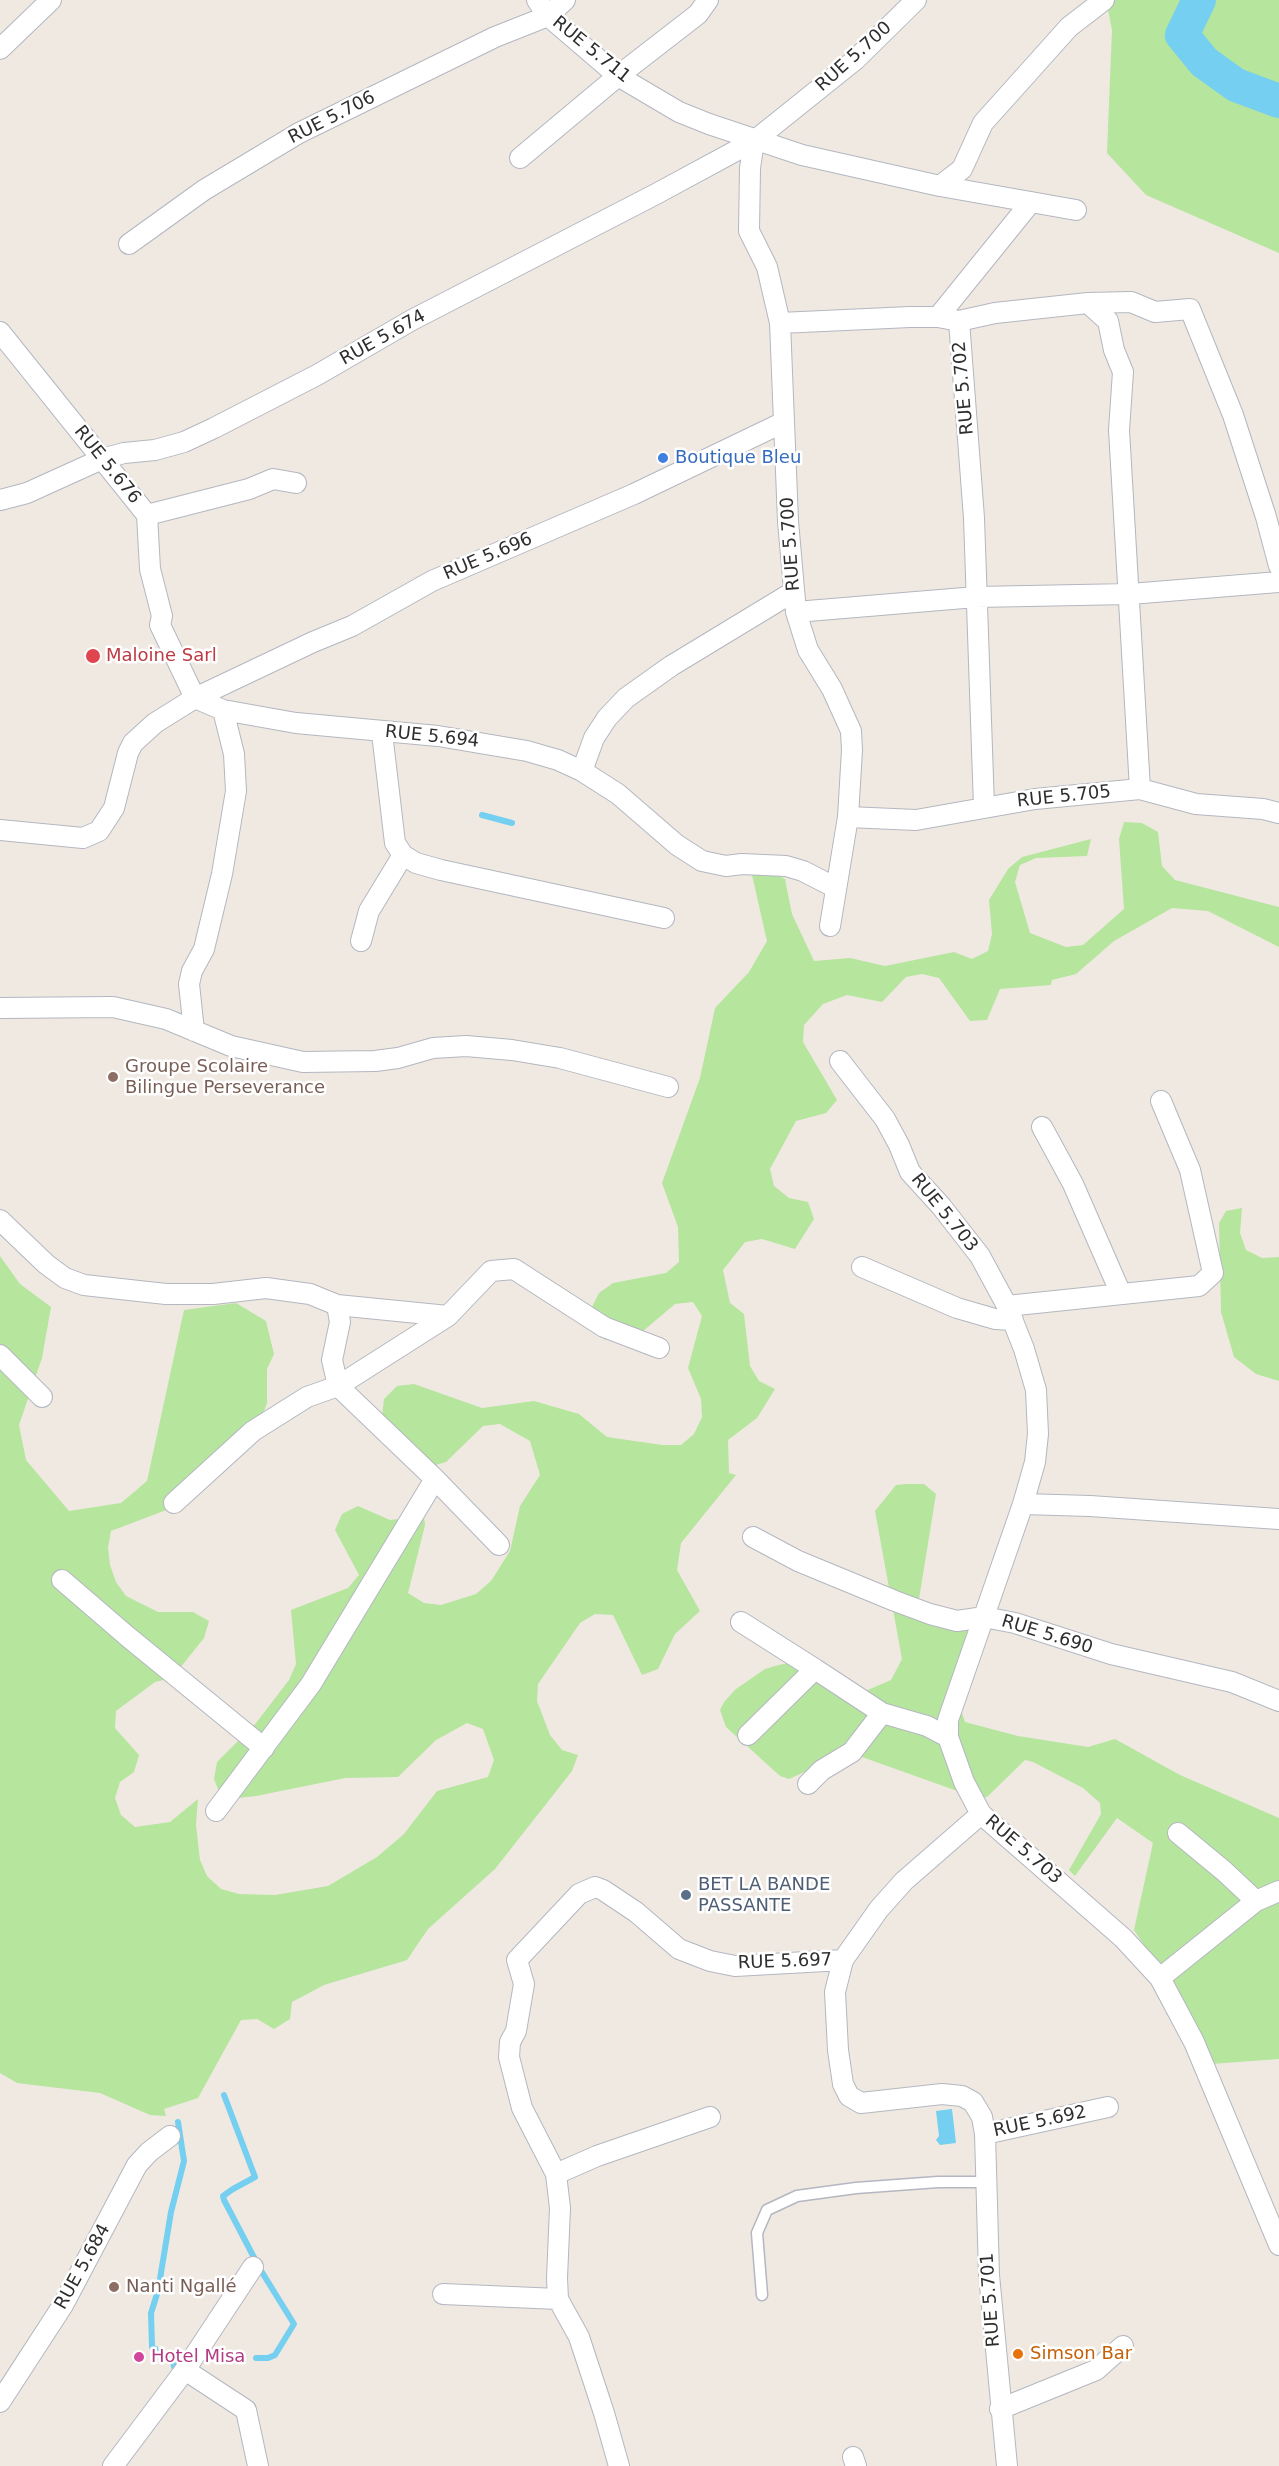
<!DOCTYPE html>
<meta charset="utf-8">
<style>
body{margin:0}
canvas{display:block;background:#efe9e1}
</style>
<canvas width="1279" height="2466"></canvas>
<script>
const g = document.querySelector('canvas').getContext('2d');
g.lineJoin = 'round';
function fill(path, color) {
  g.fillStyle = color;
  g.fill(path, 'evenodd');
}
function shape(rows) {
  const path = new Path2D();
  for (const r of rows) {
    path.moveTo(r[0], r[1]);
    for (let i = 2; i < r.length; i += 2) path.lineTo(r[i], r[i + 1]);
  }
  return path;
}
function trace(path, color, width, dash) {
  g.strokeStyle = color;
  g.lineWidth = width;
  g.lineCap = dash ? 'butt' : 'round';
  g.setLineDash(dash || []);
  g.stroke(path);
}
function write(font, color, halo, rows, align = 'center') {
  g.font = font + ' "DejaVu Sans",sans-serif';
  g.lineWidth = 5;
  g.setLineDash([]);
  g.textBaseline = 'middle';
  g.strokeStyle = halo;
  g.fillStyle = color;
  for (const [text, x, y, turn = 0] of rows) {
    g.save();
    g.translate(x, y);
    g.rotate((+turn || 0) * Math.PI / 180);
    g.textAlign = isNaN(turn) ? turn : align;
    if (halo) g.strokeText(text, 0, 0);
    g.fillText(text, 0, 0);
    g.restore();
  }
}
const green = shape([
 [1106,0,1279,0,1279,253,1146,195,1107,153,1112,30],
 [1124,822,1142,823,1158,832,1162,866,1175,880,1279,907,1279,947,1208,911,1172,908,1114,941,1076,974,1052,980,1051,985,1000,989,987,1020,970,1021,939,978,922,974,906,977,882,1002,847,995,823,1004,804,1025,803,1042,837,1100,826,1113,796,1121,770,1169,774,1186,789,1198,808,1202,814,1219,795,1249,762,1239,745,1242,723,1270,730,1303,744,1314,750,1366,759,1381,775,1389,757,1418,728,1440,729,1473,736,1475,681,1543,677,1570,700,1611,675,1634,658,1669,642,1675,613,1615,595,1614,580,1623,538,1684,537,1701,550,1735,562,1750,578,1755,572,1771,495,1869,428,1929,407,1960,324,1985,292,2002,290,2019,274,2029,257,2019,241,2020,198,2098,164,2109,166,2116,150,2115,100,2093,17,2083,0,2073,0,1256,20,1284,51,1307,42,1358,19,1425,26,1460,69,1511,121,1503,147,1481,184,1310,236,1303,266,1321,274,1354,267,1369,267,1403,255,1435,177,1506,111,1531,108,1548,110,1565,116,1582,126,1596,158,1612,193,1612,209,1621,204,1638,172,1678,155,1682,116,1711,115,1728,139,1755,134,1772,120,1782,115,1798,121,1815,135,1827,170,1822,198,1799,196,1825,200,1860,207,1876,221,1889,239,1894,275,1895,328,1886,377,1857,404,1834,437,1791,488,1777,494,1760,483,1729,467,1723,436,1740,398,1777,345,1778,256,1796,238,1798,221,1797,214,1779,217,1762,256,1723,289,1680,296,1664,291,1610,348,1588,359,1575,335,1530,342,1514,358,1506,390,1520,407,1518,423,1508,425,1525,408,1593,424,1603,441,1605,476,1594,491,1581,510,1551,520,1506,540,1475,530,1441,500,1424,483,1426,446,1462,429,1467,382,1416,384,1399,397,1386,414,1384,482,1408,534,1401,579,1414,607,1437,662,1445,681,1445,694,1434,702,1417,701,1399,688,1368,702,1316,693,1302,675,1304,642,1332,605,1340,593,1327,591,1309,599,1293,613,1283,666,1273,679,1262,678,1227,662,1183,700,1078,715,1008,749,972,767,941,752,875,769,870,785,879,792,914,814,961,850,958,885,966,954,952,972,959,988,951,992,934,989,900,1008,869,1022,857,1091,839,1087,856,1036,858,1020,865,1015,882,1030,933,1066,947,1083,945,1124,909,1119,839],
 [1242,1208,1240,1233,1246,1250,1262,1258,1279,1257,1279,1381,1256,1374,1234,1357,1221,1312,1219,1223,1226,1211],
 [906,1484,924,1484,936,1494,919,1599,957,1621,971,1622,962,1713,965,1722,1018,1736,1088,1747,1115,1739,1180,1775,1279,1818,1279,2059,1211,2064,1189,2014,1134,1930,1153,1843,1117,1818,1075,1876,1069,1870,1101,1814,1100,1803,1083,1788,1033,1762,1025,1760,987,1797,977,1798,848,1752,789,1779,780,1776,726,1727,720,1710,724,1702,736,1689,765,1669,775,1666,792,1662,856,1695,891,1680,902,1659,875,1511,896,1485]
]);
const water = shape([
 [952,2109,956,2143,940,2145,936,2140,939,2136,936,2111]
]);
const stream = shape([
 [482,815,512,823],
 [224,2095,255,2177,233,2189,223,2196,224,2200,260,2269,294,2324,275,2355,268,2358,256,2358],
 [177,2375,172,2360,152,2347,151,2313,158,2291,171,2212,184,2161,178,2122]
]);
const river = shape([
 [1199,0,1182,35,1204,62,1236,85,1279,101]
]);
const service = shape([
 [762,2295,757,2233,767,2210,797,2196,856,2188,938,2182,985,2182]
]);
const minor = shape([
 [537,0,548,16,618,76,679,112,709,124,802,155,940,186,1076,210],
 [916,0,855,60,754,141,750,168,749,231,767,267,780,323,788,521,796,612,976,597,1130,594,1279,582],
 [0,49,51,0],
 [520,158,618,76,698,14,708,0],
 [940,186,962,169,983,123,1069,27,1104,0],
 [129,244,204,190,299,133,495,37,548,16,565,0],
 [1088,303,1108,321,1114,350,1123,372,1119,430,1140,789],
 [938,317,1031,202],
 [959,321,995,313,1088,303,1131,302,1155,312,1190,309,1233,415,1266,517,1279,566],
 [780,323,910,317,938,317,959,321,974,518,984,807],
 [0,332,147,515,150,569,162,616,160,625,195,698,155,723,133,743,128,753,114,808,99,831,83,838,0,830],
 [0,500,27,493,102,459,124,453,155,450,184,442,214,428,317,375,412,320,656,194,754,141],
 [147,515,249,489,273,479,296,483],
 [796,612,808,650,832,689,851,731,852,750,848,817,830,926],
 [195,698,223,710,296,723,438,736,527,751,558,760,582,771,618,794,677,845,702,861,726,866,742,864,786,866,803,871,836,888],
 [195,698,313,642,352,626,432,581,634,494,784,422],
 [382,733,395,843,403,855,416,863,441,870,664,918],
 [582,771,594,738,607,718,626,698,671,666,793,592],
 [848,817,916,820,1035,799,1140,789,1196,804,1263,809,1279,813],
 [361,941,369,911,403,855],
 [0,1008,113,1007,166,1019,231,1046,303,1062,375,1061,398,1058,433,1048,466,1046,512,1050,560,1058,668,1087],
 [194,1031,189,984,192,971,204,949,222,874,236,791,234,754,223,710],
 [840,1061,885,1119,899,1145,910,1172,941,1206,980,1256,1007,1306],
 [1161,1101,1190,1170,1213,1273,1199,1286,1007,1306,1024,1349,1036,1390,1038,1434,1035,1462,1023,1504,948,1720,948,1737,964,1782,981,1814,1123,1938,1160,1978,1194,2042,1279,2245],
 [1042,1127,1073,1184,1121,1294],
 [0,1220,46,1264,65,1278,84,1285,166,1294,213,1294,266,1288,310,1294,337,1305,340,1322,332,1360,338,1386,435,1479,499,1545],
 [862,1267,957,1308,995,1319,1013,1320],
 [337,1305,448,1316],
 [0,1355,42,1397],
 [174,1503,253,1431,307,1397,338,1386,448,1316,491,1271,514,1269,604,1327,659,1348],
 [1023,1504,1090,1506,1279,1519],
 [753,1537,798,1561,895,1601,930,1614,957,1621,984,1617,1015,1623,1111,1654,1232,1682,1279,1701],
 [62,1580,127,1636,264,1748],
 [741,1622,815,1669],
 [748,1735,815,1669,882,1713,927,1726,948,1737],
 [808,1784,822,1770,852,1752,882,1713],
 [216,1811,311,1684,435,1479],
 [1178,1833,1224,1871,1256,1901],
 [843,1960,835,1992,838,2050,843,2084,849,2096,861,2103,942,2094,962,2096,973,2102,982,2117,985,2134,1108,2107],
 [1160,1978,1256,1901,1279,1891],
 [985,2134,989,2275,1007,2466],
 [556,2174,597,2156,710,2117],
 [443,2294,558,2299],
 [185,2370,246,2410,258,2466],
 [0,2402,63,2305,137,2165,149,2152,170,2136],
 [1000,2409,1096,2370,1123,2346],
 [853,2457,856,2466],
 [113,2466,185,2370,253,2267],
 [619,2466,604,2413,579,2337,558,2299,557,2278,560,2208,556,2174,522,2108,509,2057,510,2042,516,2031,524,1984,517,1960,579,1894,595,1887,603,1890,636,1912,679,1949,710,1961,735,1966,843,1960,879,1909,904,1881,981,1814]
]);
const markers = [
 [663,458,6,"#3f7fe0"],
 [93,656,8,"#e0444e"],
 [113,1077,6,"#8d6e63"],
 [686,1895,6,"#5c6f8a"],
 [114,2287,6,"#8d6e63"],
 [1018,2354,6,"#e8710a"],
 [139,2357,6,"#d1479c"]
];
const streetNames = [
 ["RUE 5.711",591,50,39],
 ["RUE 5.700",854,57,-42],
 ["RUE 5.706",332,118,-27],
 ["RUE 5.674",383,338,-29],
 ["RUE 5.702",964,388,-95],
 ["RUE 5.676",107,465,51],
 ["RUE 5.700",791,544,-94],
 ["RUE 5.696",488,557,-23],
 ["RUE 5.694",432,737,6],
 ["RUE 5.705",1064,797,-6],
 ["RUE 5.703",944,1213,51],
 ["RUE 5.690",1047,1635,17],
 ["RUE 5.703",1023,1850,41],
 ["RUE 5.697",785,1962,-2],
 ["RUE 5.692",1040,2122,-12],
 ["RUE 5.684",83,2267,-61],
 ["RUE 5.701",991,2300,-94]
];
const shopNames = [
 ["Boutique Bleu",675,458]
];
const healthNames = [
 ["Maloine Sarl",106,656]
];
const educationNames = [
 ["Groupe Scolaire",125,1067],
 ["Bilingue Perseverance",125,1088],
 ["Nanti Ngallé",126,2287]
];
const serviceNames = [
 ["BET LA BANDE",698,1885],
 ["PASSANTE",698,1906]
];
const foodNames = [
 ["Simson Bar",1030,2354]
];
const hotelNames = [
 ["Hotel Misa",151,2357]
];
fill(green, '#b6e59e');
fill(water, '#75cff0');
trace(stream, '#75cff0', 6);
trace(river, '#75cff0', 34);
trace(service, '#b4b7c1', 13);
trace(minor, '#b4b7c1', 22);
trace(service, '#fff', 10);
trace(minor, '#fff', 20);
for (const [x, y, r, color] of markers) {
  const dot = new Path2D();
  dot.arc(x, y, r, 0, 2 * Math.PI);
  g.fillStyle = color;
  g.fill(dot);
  trace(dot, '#fff', 2);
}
write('18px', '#2e2e2e', '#fff', streetNames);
write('18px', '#366cbe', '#fff', shopNames, 'left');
write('18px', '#be3a42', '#fff', healthNames, 'left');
write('18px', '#785e54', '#fff', educationNames, 'left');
write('18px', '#4e5e75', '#fff', serviceNames, 'left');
write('18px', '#c56008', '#fff', foodNames, 'left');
write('18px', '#b23c85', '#fff', hotelNames, 'left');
</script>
